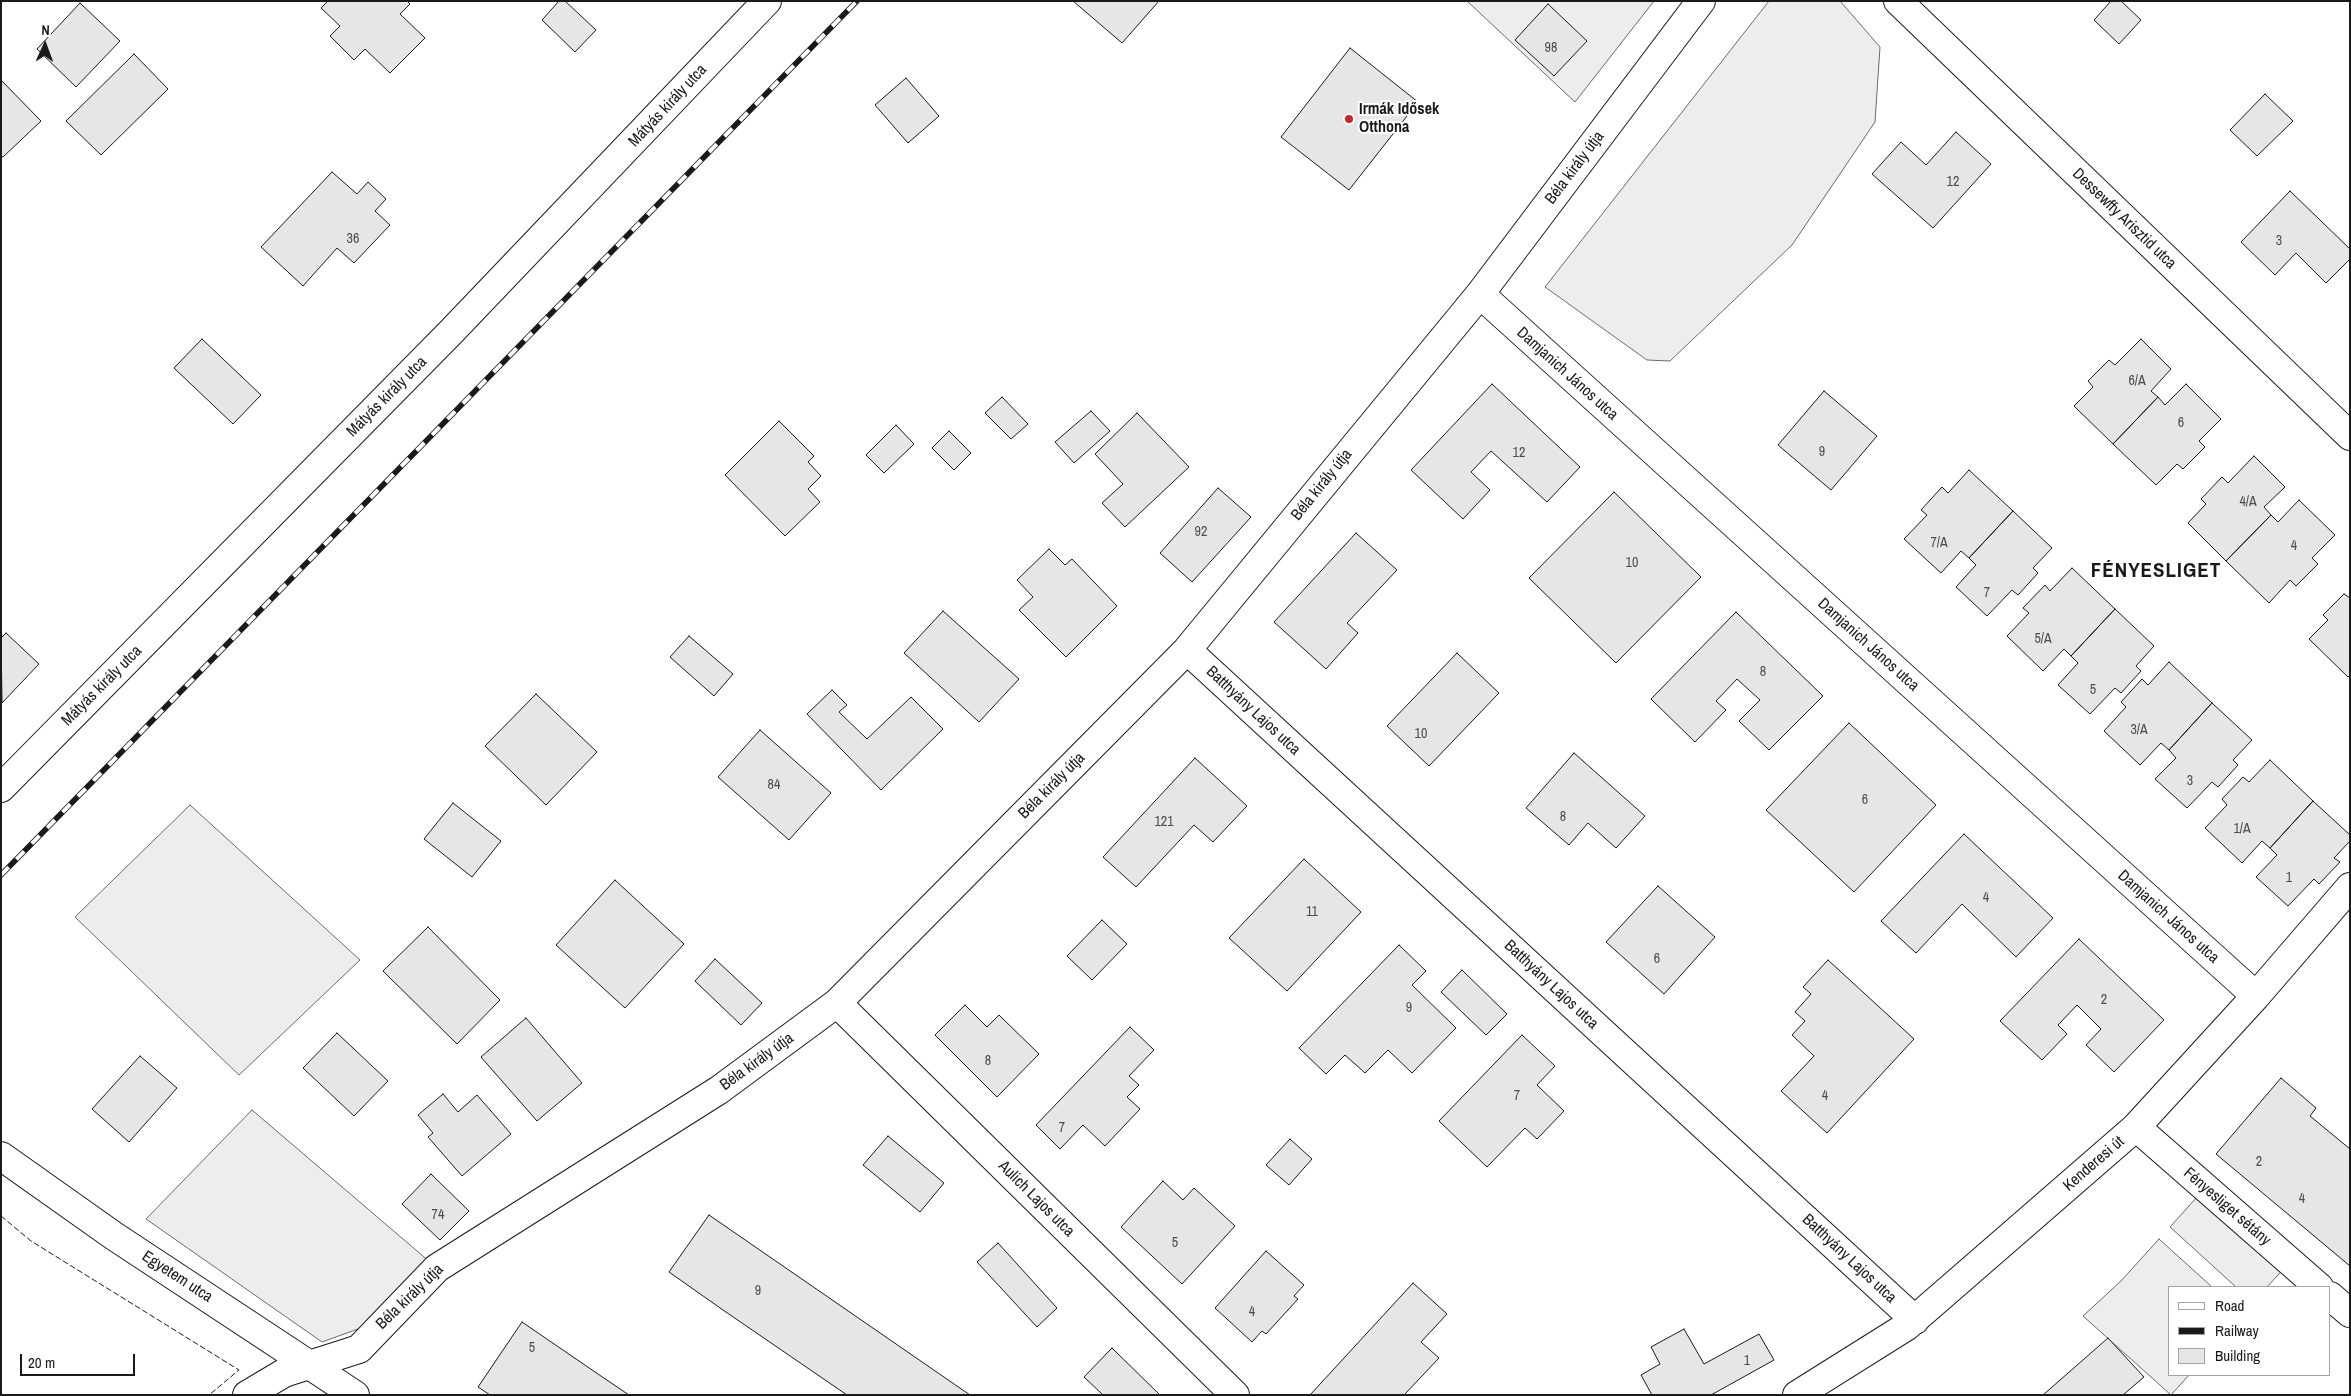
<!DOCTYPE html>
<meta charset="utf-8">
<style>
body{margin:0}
#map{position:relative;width:2351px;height:1396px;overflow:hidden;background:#fff;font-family:"Archivo Narrow",sans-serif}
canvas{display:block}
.frame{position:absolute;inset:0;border:2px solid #1a1a1a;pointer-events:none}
.legend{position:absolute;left:2168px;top:1286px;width:162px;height:90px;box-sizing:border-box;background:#fff;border:1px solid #a3a3a3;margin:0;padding:6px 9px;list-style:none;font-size:15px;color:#1a1a1a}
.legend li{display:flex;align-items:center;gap:10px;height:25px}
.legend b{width:25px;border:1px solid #a3a3a3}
.north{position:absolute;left:20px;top:20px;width:50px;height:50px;-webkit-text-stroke:4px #fff;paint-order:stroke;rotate:2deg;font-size:14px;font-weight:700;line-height:20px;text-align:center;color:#1a1a1a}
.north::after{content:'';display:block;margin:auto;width:18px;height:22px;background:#1a1a1a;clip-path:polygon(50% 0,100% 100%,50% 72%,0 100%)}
.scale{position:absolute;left:20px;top:1354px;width:115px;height:22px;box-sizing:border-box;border:2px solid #1a1a1a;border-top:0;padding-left:6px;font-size:15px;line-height:18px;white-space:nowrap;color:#1a1a1a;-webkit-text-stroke:4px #fff;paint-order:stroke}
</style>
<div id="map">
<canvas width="2351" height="1396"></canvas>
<div class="frame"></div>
<ul class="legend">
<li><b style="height:6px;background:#fff"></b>Road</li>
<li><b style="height:6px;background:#1a1a1a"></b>Railway</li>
<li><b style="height:14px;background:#e6e6e6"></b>Building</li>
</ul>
<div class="north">N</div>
<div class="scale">20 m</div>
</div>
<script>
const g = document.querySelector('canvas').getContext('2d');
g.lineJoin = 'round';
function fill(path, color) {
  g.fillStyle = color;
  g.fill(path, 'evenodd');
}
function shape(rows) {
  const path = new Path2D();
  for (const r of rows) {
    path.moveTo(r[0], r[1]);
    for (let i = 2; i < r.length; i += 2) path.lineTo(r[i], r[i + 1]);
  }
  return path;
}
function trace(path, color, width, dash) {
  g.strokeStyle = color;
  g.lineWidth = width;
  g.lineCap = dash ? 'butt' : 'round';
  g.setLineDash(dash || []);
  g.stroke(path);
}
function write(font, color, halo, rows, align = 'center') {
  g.font = font + ' "Archivo Narrow",sans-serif';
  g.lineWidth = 4;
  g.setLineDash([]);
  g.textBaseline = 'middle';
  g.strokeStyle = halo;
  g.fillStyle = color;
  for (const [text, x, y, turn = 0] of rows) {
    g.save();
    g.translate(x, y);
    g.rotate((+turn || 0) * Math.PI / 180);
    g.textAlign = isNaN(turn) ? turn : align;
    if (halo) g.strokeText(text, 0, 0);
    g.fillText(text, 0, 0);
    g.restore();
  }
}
const built = shape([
 [1467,1,1654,1,1575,102,1467,1],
 [1769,1,1840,1,1880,47,1875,122,1792,245,1670,361,1647,360,1545,287,1769,1],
 [190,805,360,960,239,1075,75,917,190,805],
 [252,1110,437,1268,369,1325,322,1342,146,1219,252,1110],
 [2206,1187,2290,1262,2267,1287,2236,1287,2170,1227,2206,1187],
 [2159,1239,2212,1287,2170,1287,2170,1375,2189,1375,2171,1395,2083,1316,2121,1281,2159,1239]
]);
const building = shape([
 [328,1,407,1,410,4,400,14,425,38,390,73,365,49,354,60,330,36,340,26,321,8,328,1],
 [559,1,565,1,596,30,575,52,542,20,559,1],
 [1073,1,1159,1,1122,43,1073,1],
 [2111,1,2121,1,2141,20,2119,44,2094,20,2111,1],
 [80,3,120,41,76,87,37,49,80,3],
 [1548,4,1587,41,1554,76,1515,40,1548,4],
 [1350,48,1418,102,1349,190,1281,137,1350,48],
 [134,54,168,89,101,155,66,121,134,54],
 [906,78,939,116,908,143,875,105,906,78],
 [1,80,41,121,3,157,1,156,1,80],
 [2265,94,2293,121,2257,156,2230,130,2265,94],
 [1956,132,1991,164,1933,228,1872,174,1901,142,1926,165,1956,132],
 [332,172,357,194,368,182,386,199,375,211,390,225,354,263,337,248,303,286,261,247,332,172],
 [2290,191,2350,249,2350,259,2326,283,2296,253,2275,275,2241,242,2290,191],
 [202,339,261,395,233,424,174,368,202,339],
 [2141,339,2171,369,2151,391,2158,397,2113,444,2074,406,2093,387,2088,381,2109,360,2115,365,2141,339],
 [1492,384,1580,467,1547,502,1491,451,1471,472,1490,490,1463,519,1411,470,1492,384],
 [2186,384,2221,419,2199,441,2205,447,2183,469,2177,464,2156,485,2113,444,2158,397,2165,405,2186,384],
 [1824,391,1877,436,1831,490,1778,445,1824,391],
 [1002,397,1028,424,1011,439,985,413,1002,397],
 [1091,411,1110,431,1074,463,1055,442,1091,411],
 [1137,413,1189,467,1125,527,1102,503,1123,484,1095,454,1137,413],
 [779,421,814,456,808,462,821,476,808,489,820,502,785,536,725,475,779,421],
 [896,425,914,444,884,473,866,455,896,425],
 [949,431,971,453,954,470,932,448,949,431],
 [2254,456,2285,487,2264,507,2271,515,2226,561,2188,523,2206,504,2201,499,2222,477,2228,483,2254,456],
 [1969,470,2013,511,1969,558,1961,551,1941,573,1904,539,1927,515,1921,510,1942,487,1948,493,1969,470],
 [1218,488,1251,517,1192,582,1160,553,1218,488],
 [1614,492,1701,577,1616,663,1529,578,1614,492],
 [2299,500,2335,535,2312,558,2318,564,2296,586,2290,580,2269,603,2226,561,2271,515,2278,522,2299,500],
 [2013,511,2052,548,2033,568,2038,573,2018,595,2012,590,1987,616,1956,587,1976,565,1969,558,2013,511],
 [1356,533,1397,570,1347,623,1358,633,1326,669,1274,622,1356,533],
 [1049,549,1065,565,1072,559,1117,606,1066,657,1019,610,1033,597,1017,580,1049,549],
 [2072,568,2115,609,2071,656,2064,649,2043,671,2007,636,2029,613,2023,608,2045,585,2050,591,2072,568],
 [2344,594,2350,598,2350,675,2348,677,2309,639,2328,620,2323,615,2344,594],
 [2115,609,2154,646,2136,666,2141,671,2121,693,2115,688,2090,714,2058,685,2078,663,2071,656,2115,609],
 [943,611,1019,679,979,722,904,653,943,611],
 [1736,612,1823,696,1769,750,1739,721,1760,700,1737,679,1716,701,1726,710,1695,742,1651,699,1736,612],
 [6,633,39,664,2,703,1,638,6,633],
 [689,636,733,674,714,696,670,657,689,636],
 [1457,653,1499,693,1429,766,1387,726,1457,653],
 [2169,662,2212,703,2169,750,2161,743,2140,765,2104,731,2126,707,2121,702,2142,679,2148,685,2169,662],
 [832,690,847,705,839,712,867,739,911,697,943,729,881,790,807,714,832,690],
 [536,694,597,752,546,805,485,746,536,694],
 [2212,703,2252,740,2233,760,2238,765,2218,787,2212,782,2187,808,2155,779,2176,758,2169,750,2212,703],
 [1849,723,1936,805,1854,892,1766,810,1849,723],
 [760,730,831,793,789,840,718,777,760,730],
 [1574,753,1645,816,1616,848,1588,823,1569,845,1526,808,1574,753],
 [1195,758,1247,806,1213,842,1194,825,1136,887,1103,857,1195,758],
 [2270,760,2313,801,2270,848,2262,841,2242,863,2205,828,2227,805,2222,799,2243,777,2249,782,2270,760],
 [2313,801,2350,835,2350,841,2334,858,2340,862,2319,884,2314,879,2288,906,2256,877,2277,855,2270,848,2313,801],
 [453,803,501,841,472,877,424,839,453,803],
 [1964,834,2053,918,2016,957,1962,904,1916,953,1881,921,1964,834],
 [1304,859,1361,912,1287,991,1229,938,1304,859],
 [615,880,684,944,625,1008,556,945,615,880],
 [1658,886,1715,937,1664,994,1606,942,1658,886],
 [1102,920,1127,944,1092,980,1067,956,1102,920],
 [428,927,500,1000,457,1044,383,971,428,927],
 [2079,939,2164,1020,2114,1072,2086,1045,2101,1029,2077,1005,2058,1025,2067,1034,2042,1060,2000,1021,2079,939],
 [1399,945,1426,971,1412,985,1456,1028,1412,1073,1388,1050,1365,1073,1345,1055,1326,1074,1299,1048,1399,945],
 [715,959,762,1003,741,1025,695,981,715,959],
 [1828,960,1914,1039,1827,1133,1781,1091,1814,1056,1792,1035,1805,1021,1795,1012,1811,994,1803,987,1828,960],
 [1462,970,1507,1014,1486,1035,1441,992,1462,970],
 [965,1005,987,1027,999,1015,1039,1054,997,1097,935,1035,965,1005],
 [526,1018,582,1083,537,1121,481,1057,526,1018],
 [1130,1027,1154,1050,1129,1076,1139,1085,1127,1097,1140,1109,1105,1146,1083,1125,1060,1149,1036,1125,1130,1027],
 [337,1033,388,1081,354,1116,303,1068,337,1033],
 [1522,1035,1555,1066,1537,1085,1564,1111,1537,1139,1525,1128,1487,1167,1439,1121,1522,1035],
 [140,1056,177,1088,129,1142,92,1109,140,1056],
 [2281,1078,2316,1108,2310,1116,2350,1149,2350,1266,2216,1154,2281,1078],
 [443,1094,458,1112,477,1095,511,1134,462,1176,428,1137,433,1133,418,1115,443,1094],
 [888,1136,944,1183,920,1212,863,1165,888,1136],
 [1290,1139,1312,1159,1289,1185,1266,1165,1290,1139],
 [431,1174,469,1211,440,1240,402,1204,431,1174],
 [1163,1181,1183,1200,1194,1188,1235,1226,1182,1284,1121,1227,1163,1181],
 [709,1215,970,1395,847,1395,723,1310,669,1272,709,1215],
 [998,1243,1057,1308,1037,1327,977,1262,998,1243],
 [1266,1251,1304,1285,1294,1296,1298,1299,1266,1334,1262,1331,1252,1342,1215,1308,1266,1251],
 [1413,1283,1447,1314,1421,1342,1439,1358,1404,1395,1310,1395,1413,1283],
 [522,1322,598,1374,629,1395,490,1395,478,1387,522,1322],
 [1684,1329,1704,1364,1759,1334,1774,1360,1711,1395,1652,1395,1641,1375,1660,1364,1651,1347,1684,1329],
 [2108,1338,2144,1377,2123,1395,2043,1395,2108,1338],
 [1112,1348,1160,1395,1103,1395,1084,1377,1112,1348]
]);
const street = shape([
 [1898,1,2350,436],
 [1480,294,2256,996],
 [1187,650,1915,1320],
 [1,788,451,332,767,1],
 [837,1003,1235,1395],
 [2136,1127,2319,1287],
 [1,1156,114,1236,355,1395],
 [2330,1296,2350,1313],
 [247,1395,284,1373,359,1349,437,1268,719,1090,837,1003,1187,650,1480,294,1701,1],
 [1797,1395,1907,1326,2136,1127,2256,996,2350,887]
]);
const rail = shape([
 [1,875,857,1]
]);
const fence = shape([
 [1,1216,31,1241,239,1370,209,1395]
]);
const markers = [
 [1349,119,5,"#c62828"]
];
const numberNames = [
 ["98",1551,48],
 ["12",1953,182],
 ["36",353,239],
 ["3",2279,241],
 ["6/A",2137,381],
 ["6",2181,423],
 ["9",1822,452],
 ["12",1519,453],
 ["4/A",2248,502],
 ["92",1201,532],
 ["7/A",1939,543],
 ["4",2294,546],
 ["10",1632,563],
 ["7",1987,593],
 ["5/A",2043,639],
 ["8",1763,672],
 ["5",2093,690],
 ["3/A",2139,730],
 ["10",1421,734],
 ["3",2190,781],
 ["84",774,785],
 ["6",1865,800],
 ["8",1563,817],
 ["121",1164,822],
 ["1/A",2242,829],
 ["1",2289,878],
 ["4",1986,898],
 ["11",1312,912],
 ["6",1657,959],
 ["2",2104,1000],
 ["9",1409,1008],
 ["8",988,1061],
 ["7",1517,1096],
 ["4",1825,1096],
 ["7",1062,1128],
 ["2",2259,1162],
 ["4",2302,1199],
 ["74",438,1215],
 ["5",1175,1243],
 ["9",758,1291],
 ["4",1252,1312],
 ["5",532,1348],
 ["1",1747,1361]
];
const streetNames = [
 ["Mátyás király utca",668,106,-47],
 ["Béla király útja",1575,168,-53],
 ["Dessewffy Arisztid utca",2124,219,44],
 ["Damjanich János utca",1567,374,42],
 ["Mátyás király utca",387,397,-45],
 ["Béla király útja",1322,485,-51],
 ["Damjanich János utca",1868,645,42],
 ["Mátyás király utca",102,686,-45],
 ["Batthyány Lajos utca",1253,711,43],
 ["Béla király útja",1052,786,-45],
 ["Damjanich János utca",2168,917,42],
 ["Batthyány Lajos utca",1551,985,43],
 ["Béla király útja",757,1062,-36],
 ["Kenderesi út",2094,1164,-41],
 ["Aulich Lajos utca",1036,1199,45],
 ["Fényesliget sétány",2227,1207,41],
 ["Batthyány Lajos utca",1849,1259,43],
 ["Egyetem utca",177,1277,33],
 ["Béla király útja",410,1297,-44]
];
const poiNames = [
 ["Irmák Idősek",1359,110],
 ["Otthona",1359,128]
];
const districtNames = [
 ["FÉNYESLIGET",2156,571]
];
fill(built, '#ededed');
trace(built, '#6a6a6a', 1);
fill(building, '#e6e6e6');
trace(building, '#1a1a1a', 1);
trace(street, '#1a1a1a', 30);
trace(street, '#fff', 28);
trace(rail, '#1a1a1a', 5.5);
trace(rail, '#fff', 4, [11]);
trace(fence, '#1a1a1a', 1, [6, 2.5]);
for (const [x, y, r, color] of markers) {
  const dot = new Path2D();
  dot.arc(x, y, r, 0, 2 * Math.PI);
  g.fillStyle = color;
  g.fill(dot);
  trace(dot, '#fff', 2);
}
write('14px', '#4d4d4d', null, numberNames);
write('16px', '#1a1a1a', '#fff', streetNames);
write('bold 16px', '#1a1a1a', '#fff', poiNames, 'left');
g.letterSpacing = '1px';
write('bold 21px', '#1a1a1a', '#fff', districtNames);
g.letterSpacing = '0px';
</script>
